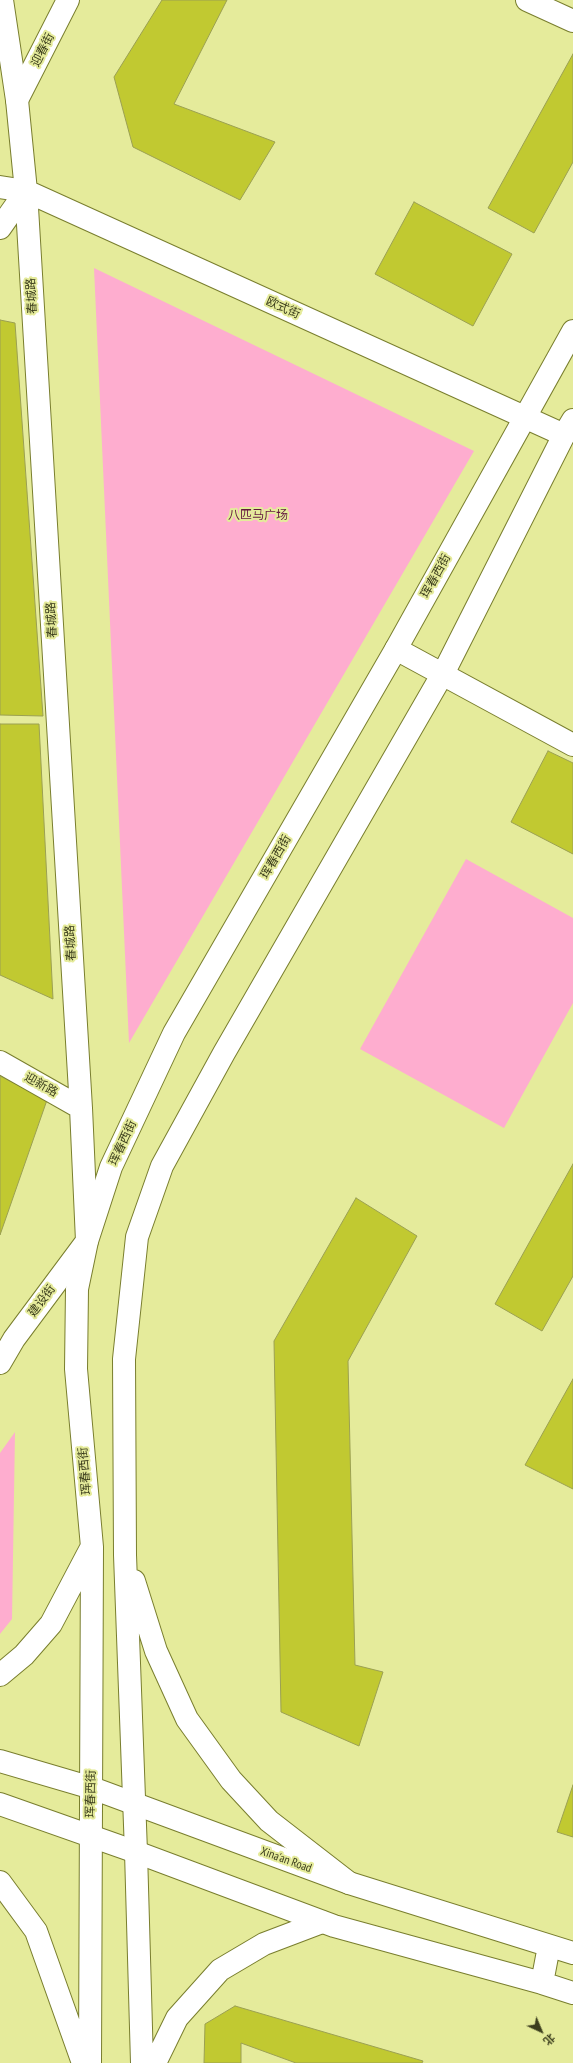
<!DOCTYPE html>
<meta charset="utf-8">
<style>
body{margin:0}
#map{position:relative;width:573px;height:2063px;overflow:hidden;background:#e5eb9b;font-family:"PT Sans Narrow","Noto Sans SC",sans-serif}
canvas{display:block}
.north{position:absolute;left:521px;top:2011px;width:40px;height:40px;-webkit-text-stroke:3px #e5eb9b;paint-order:stroke;rotate:136deg;font-size:11px;font-weight:700;line-height:16px;text-align:center;color:#3c3e1d}
.north::after{content:'';display:block;margin:auto;width:14px;height:18px;background:#3c3e1d;clip-path:polygon(50% 0,100% 100%,50% 72%,0 100%)}
</style>
<div id="map">
<canvas width="573" height="2063"></canvas>
<div class="north">北</div>
</div>
<script>
const g = document.querySelector('canvas').getContext('2d');
g.lineJoin = 'round';
function fill(path, color) {
  g.fillStyle = color;
  g.fill(path, 'evenodd');
}
function shape(rows) {
  const path = new Path2D();
  for (const r of rows) {
    path.moveTo(r[0], r[1]);
    for (let i = 2; i < r.length; i += 2) path.lineTo(r[i], r[i + 1]);
  }
  return path;
}
function trace(path, color, width, dash) {
  g.strokeStyle = color;
  g.lineWidth = width;
  g.lineCap = dash ? 'butt' : 'round';
  g.setLineDash(dash || []);
  g.stroke(path);
}
function write(font, color, halo, rows, align = 'center') {
  g.font = font + ' "PT Sans Narrow","Noto Sans SC",sans-serif';
  g.lineWidth = 4;
  g.setLineDash([]);
  g.textBaseline = 'middle';
  g.strokeStyle = halo;
  g.fillStyle = color;
  for (const [text, x, y, turn = 0] of rows) {
    g.save();
    g.translate(x, y);
    g.rotate((+turn || 0) * Math.PI / 180);
    g.textAlign = isNaN(turn) ? turn : align;
    if (halo) g.strokeText(text, 0, 0);
    g.fillText(text, 0, 0);
    g.restore();
  }
}
const green = shape([
 [94,268,474,451,129,1043],
 [466,859,573,918,573,1003,504,1128,360,1049],
 [15,1432,12,1619,0,1634,0,1453]
]);
const building = shape([
 [162,0,227,0,174,104,275,142,240,200,133,147,114,77,162,0],
 [573,54,573,162,534,233,488,208,573,54],
 [414,202,512,254,473,326,375,274,414,202],
 [0,320,15,323,43,716,0,715,0,320],
 [0,724,39,724,53,999,0,975,0,724],
 [548,751,573,763,573,854,511,822,548,751],
 [0,1076,47,1100,0,1235,0,1076],
 [573,1164,573,1276,542,1331,495,1304,573,1164],
 [356,1198,417,1236,348,1361,355,1665,383,1672,359,1746,281,1712,274,1341,356,1198],
 [573,1379,573,1489,525,1465,573,1379],
 [573,1785,573,1837,557,1832,573,1785],
 [235,2006,423,2061,422,2063,296,2063,241,2043,241,2063,204,2063,205,2024,235,2006]
]);
const minor = shape([
 [527,0,573,21],
 [17,100,68,0],
 [0,187,26,191,0,228],
 [396,649,573,745]
]);
const tertiary = shape([
 [26,191,564,435],
 [0,1062,81,1108],
 [0,1363,14,1339,87,1241,81,1108,26,191,17,100,2,0]
]);
const secondary = shape([
 [0,1761,92,1788,349,1883,573,1953],
 [0,1804,136,1852,334,1926,542,1983,573,1993],
 [542,1983,549,1946]
]);
const primary = shape([
 [134,1581,156,1651,187,1719,231,1780,269,1821,349,1883],
 [0,1675,24,1655,51,1624,90,1550],
 [0,1882,36,1931,83,2063],
 [90,2063,92,1547,76,1369,77,1289,87,1241,111,1167,174,1033,396,649,573,331],
 [142,2063,136,1852,125,1555,124,1359,137,1237,162,1166,224,1053,446,668,564,435,573,420],
 [155,2063,177,2018,220,1970,264,1944,322,1922]
]);
const streetNames = [
 ["迎春街",43,50,-63],
 ["春城路",32,296,-93],
 ["欧式街",283,308,24],
 ["珲春西街",436,576,-61],
 ["春城路",52,620,-93],
 ["珲春西街",276,857,-60],
 ["春城路",71,943,-93],
 ["迎新路",41,1085,29],
 ["珲春西街",123,1143,-65],
 ["建设街",42,1301,-53],
 ["珲春西街",85,1471,-95],
 ["珲春西街",91,1794,-89],
 ["Xina'an Road",286,1860,20]
];
const parkNames = [
 ["八匹马广场",258,516]
];
fill(green, '#feadcf');
fill(building, '#c1c931');
trace(building, '#9ba052', 1);
trace(minor, '#797e2e', 24);
trace(tertiary, '#797e2e', 24);
trace(secondary, '#797e2e', 24);
trace(primary, '#797e2e', 24);
trace(minor, '#fff', 22);
trace(tertiary, '#fff', 22);
trace(secondary, '#fff', 22);
trace(primary, '#fff', 22);
write('12px', '#3c3e1d', '#e5eb9b', streetNames);
write('12px', '#641740', '#e5eb9b', parkNames);
</script>
